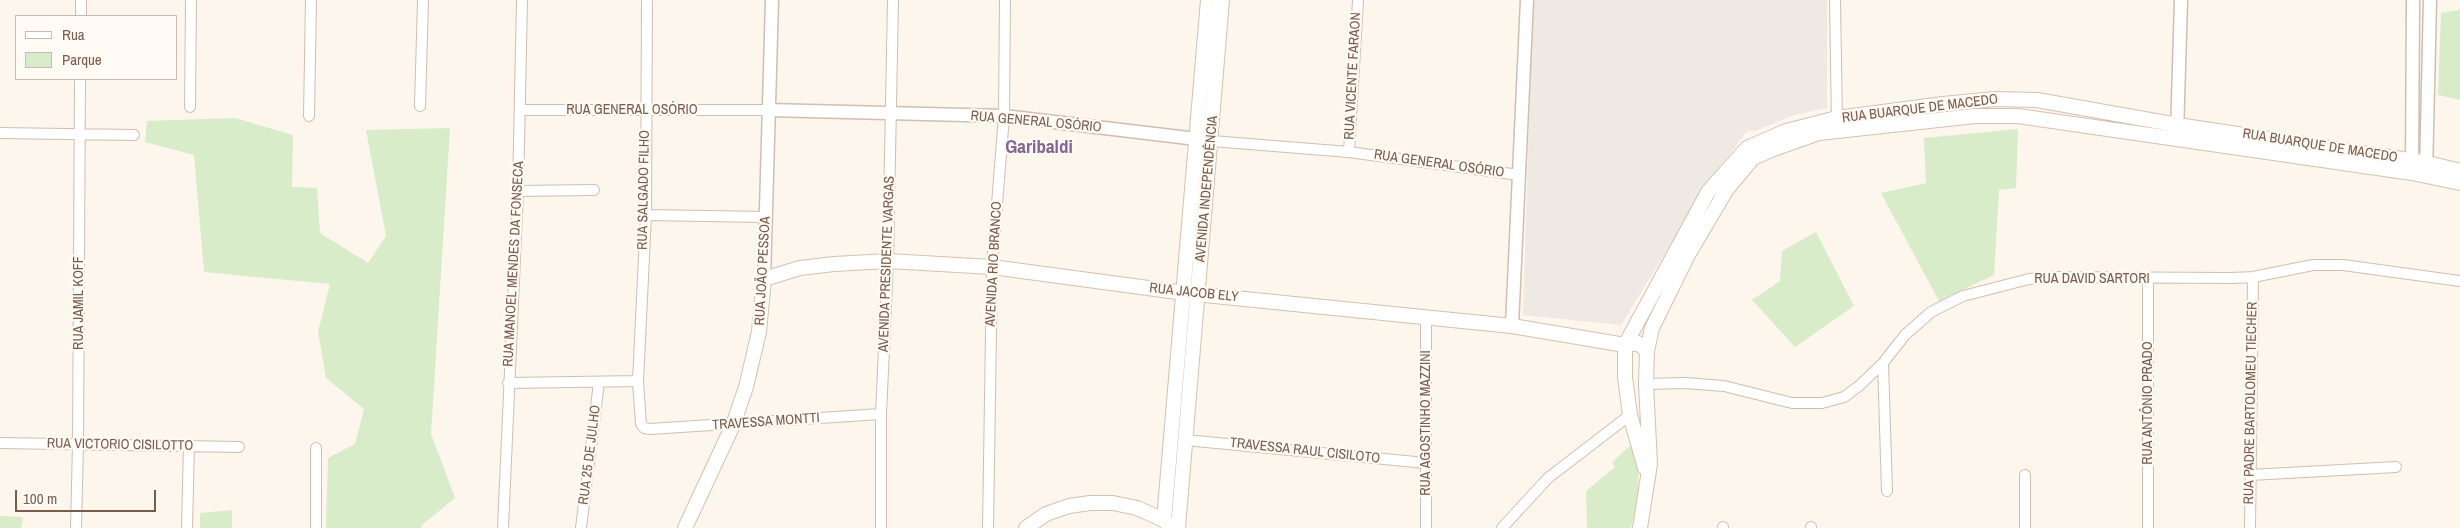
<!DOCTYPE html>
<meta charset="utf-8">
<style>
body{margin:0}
#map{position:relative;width:2460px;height:528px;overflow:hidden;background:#fdf6ec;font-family:"Archivo Narrow",sans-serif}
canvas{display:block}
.legend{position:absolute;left:15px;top:15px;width:162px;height:65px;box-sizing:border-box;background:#fffaf3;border:1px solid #cabbb1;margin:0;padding:6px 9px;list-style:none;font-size:15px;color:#7a5c4d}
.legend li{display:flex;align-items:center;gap:10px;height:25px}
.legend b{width:25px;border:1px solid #cabbb1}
.scale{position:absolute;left:15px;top:490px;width:141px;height:22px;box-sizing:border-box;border:2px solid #7a5c4d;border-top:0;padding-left:6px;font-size:15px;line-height:18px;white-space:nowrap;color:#7a5c4d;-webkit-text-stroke:4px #fffaf3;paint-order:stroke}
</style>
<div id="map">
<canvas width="2460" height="528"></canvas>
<ul class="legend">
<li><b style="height:6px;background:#fff"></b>Rua</li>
<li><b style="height:14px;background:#d8ecc9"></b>Parque</li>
</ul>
<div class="scale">100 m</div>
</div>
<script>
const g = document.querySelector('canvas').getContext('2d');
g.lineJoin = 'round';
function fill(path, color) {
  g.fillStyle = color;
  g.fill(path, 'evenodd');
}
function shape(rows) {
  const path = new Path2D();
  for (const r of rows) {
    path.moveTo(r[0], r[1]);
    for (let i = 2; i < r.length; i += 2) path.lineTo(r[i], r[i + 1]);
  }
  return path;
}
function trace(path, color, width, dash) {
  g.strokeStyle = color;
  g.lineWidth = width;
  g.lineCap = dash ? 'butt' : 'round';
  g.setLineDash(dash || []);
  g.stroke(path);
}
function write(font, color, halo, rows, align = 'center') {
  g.font = font + ' "Archivo Narrow",sans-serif';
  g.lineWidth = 4.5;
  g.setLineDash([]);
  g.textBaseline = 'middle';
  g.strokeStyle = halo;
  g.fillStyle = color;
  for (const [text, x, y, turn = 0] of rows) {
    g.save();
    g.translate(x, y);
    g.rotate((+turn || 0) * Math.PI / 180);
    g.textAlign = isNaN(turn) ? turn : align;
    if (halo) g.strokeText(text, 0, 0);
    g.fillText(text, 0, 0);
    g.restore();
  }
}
const industrial = shape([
 [1533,0,1827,0,1827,108,1794,115,1755,131,1747,131,1710,180,1621,325,1523,315]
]);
const green = shape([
 [2460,6,2460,100,2438,95,2441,13,2459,10],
 [235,118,293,135,292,187,317,188,320,233,368,263,386,236,366,130,450,128,431,434,455,498,422,525,421,528,326,528,328,458,355,444,364,409,326,378,318,332,330,284,204,272,194,155,145,142,147,121],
 [2018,129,2016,188,1999,190,1994,275,1939,301,1881,193,1926,183,1924,138],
 [1816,232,1854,306,1795,347,1752,300,1780,281,1782,251],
 [1630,446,1639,457,1638,496,1631,528,1587,528,1586,491,1615,467,1612,462],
 [232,510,232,528,200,528,200,513],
 [0,516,23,517,21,528,0,528]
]);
const minor = shape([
 [647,0,646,215,638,381,641,424,644,428,650,429,881,414],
 [1835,0,1837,124],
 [81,16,81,0],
 [420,106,423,0],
 [190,107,191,0],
 [521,110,769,110],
 [309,116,311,0],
 [0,133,134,135],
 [1212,141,1349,152,1519,175],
 [1349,152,1358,0],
 [518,191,594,190],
 [646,215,766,217],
 [2148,278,2148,528],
 [1883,363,1887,491],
 [508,383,638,381],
 [1646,384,1685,383,1724,386,1792,403,1822,403,1844,397,1859,386,1883,363,1905,335,1931,312,1963,296,2029,279,2053,277,2232,278,2253,277,2313,265,2343,265,2460,281],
 [1185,440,1426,463],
 [0,443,239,447],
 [2025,475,2025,528],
 [2250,475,2396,467],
 [1723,527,1723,528],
 [1811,527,1811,528],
 [76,528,78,444,80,79],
 [187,528,189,445],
 [316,528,316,448],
 [503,528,518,191,522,0],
 [581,528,599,382],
 [881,528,881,414,888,261,893,0],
 [988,528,992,267,1004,116,1005,0],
 [1426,528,1426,318],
 [1502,528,1548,478,1630,415],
 [2250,528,2253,277]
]);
const tertiary = shape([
 [769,110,1004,116,1205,140],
 [2177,134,2181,0],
 [2412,170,2413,0],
 [2426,173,2430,0],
 [764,279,772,0],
 [1512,326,1527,0]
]);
const secondary = shape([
 [1645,468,1630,415,1625,377,1625,345,1708,192,1747,148,1786,131,1837,118,1943,104,1995,99,2037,100,2178,125,2428,163,2460,171],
 [1164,520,1208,0],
 [685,528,733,425,746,387,759,332,764,279,800,268,834,264,888,261,992,267,1185,293,1512,326,1625,345,1638,343,1647,351],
 [1026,528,1046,514,1069,506,1090,503,1113,503,1137,508,1164,520,1169,526],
 [1178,528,1222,0],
 [1640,528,1650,464,1646,384,1647,351,1652,328,1688,255,1727,189,1753,158,1771,150,1819,133,1975,116,2018,116,2412,173,2460,183]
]);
const streetNames = [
 ["RUA VICENTE FARAON",1353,76,-87],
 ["RUA BUARQUE DE MACEDO",1920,109,-7],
 ["RUA GENERAL OSÓRIO",632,110],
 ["RUA GENERAL OSÓRIO",1036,122,5],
 ["RUA BUARQUE DE MACEDO",2320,146,9],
 ["RUA GENERAL OSÓRIO",1439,164,8],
 ["AVENIDA INDEPENDÊNCIA",1207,189,-85],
 ["RUA SALGADO FILHO",644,190,-89],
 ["RUA MANOEL MENDES DA FONSECA",514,264,-87],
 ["AVENIDA PRESIDENTE VARGAS",887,264,-88],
 ["AVENIDA RIO BRANCO",994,264,-87],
 ["RUA JOÃO PESSOA",763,271,-87],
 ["RUA DAVID SARTORI",2092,279],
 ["RUA JACOB ELY",1194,293,6],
 ["RUA JAMIL KOFF",79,303,-90],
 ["RUA ANTÔNIO PRADO",2148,403,-90],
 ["RUA PADRE BARTOLOMEU TIECHER",2251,403,-89],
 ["TRAVESSA MONTTI",766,422,-4],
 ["RUA AGOSTINHO MAZZINI",1426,423,-90],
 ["RUA VICTORIO CISILOTTO",120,445,1],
 ["TRAVESSA RAUL CISILOTO",1305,451,6],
 ["RUA 25 DE JULHO",590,455,-83]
];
const districtNames = [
 ["Garibaldi",1039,148]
];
fill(industrial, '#efe9e4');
fill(green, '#d8ecc9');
trace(minor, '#d1beb0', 12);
trace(tertiary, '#d1beb0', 15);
trace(secondary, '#d6c0b0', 16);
trace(minor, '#fff', 10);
trace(tertiary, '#fff', 12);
trace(secondary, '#fff', 14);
write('14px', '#7a5c4d', '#fffaf3', streetNames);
write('bold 19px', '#846695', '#fffaf3', districtNames);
</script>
